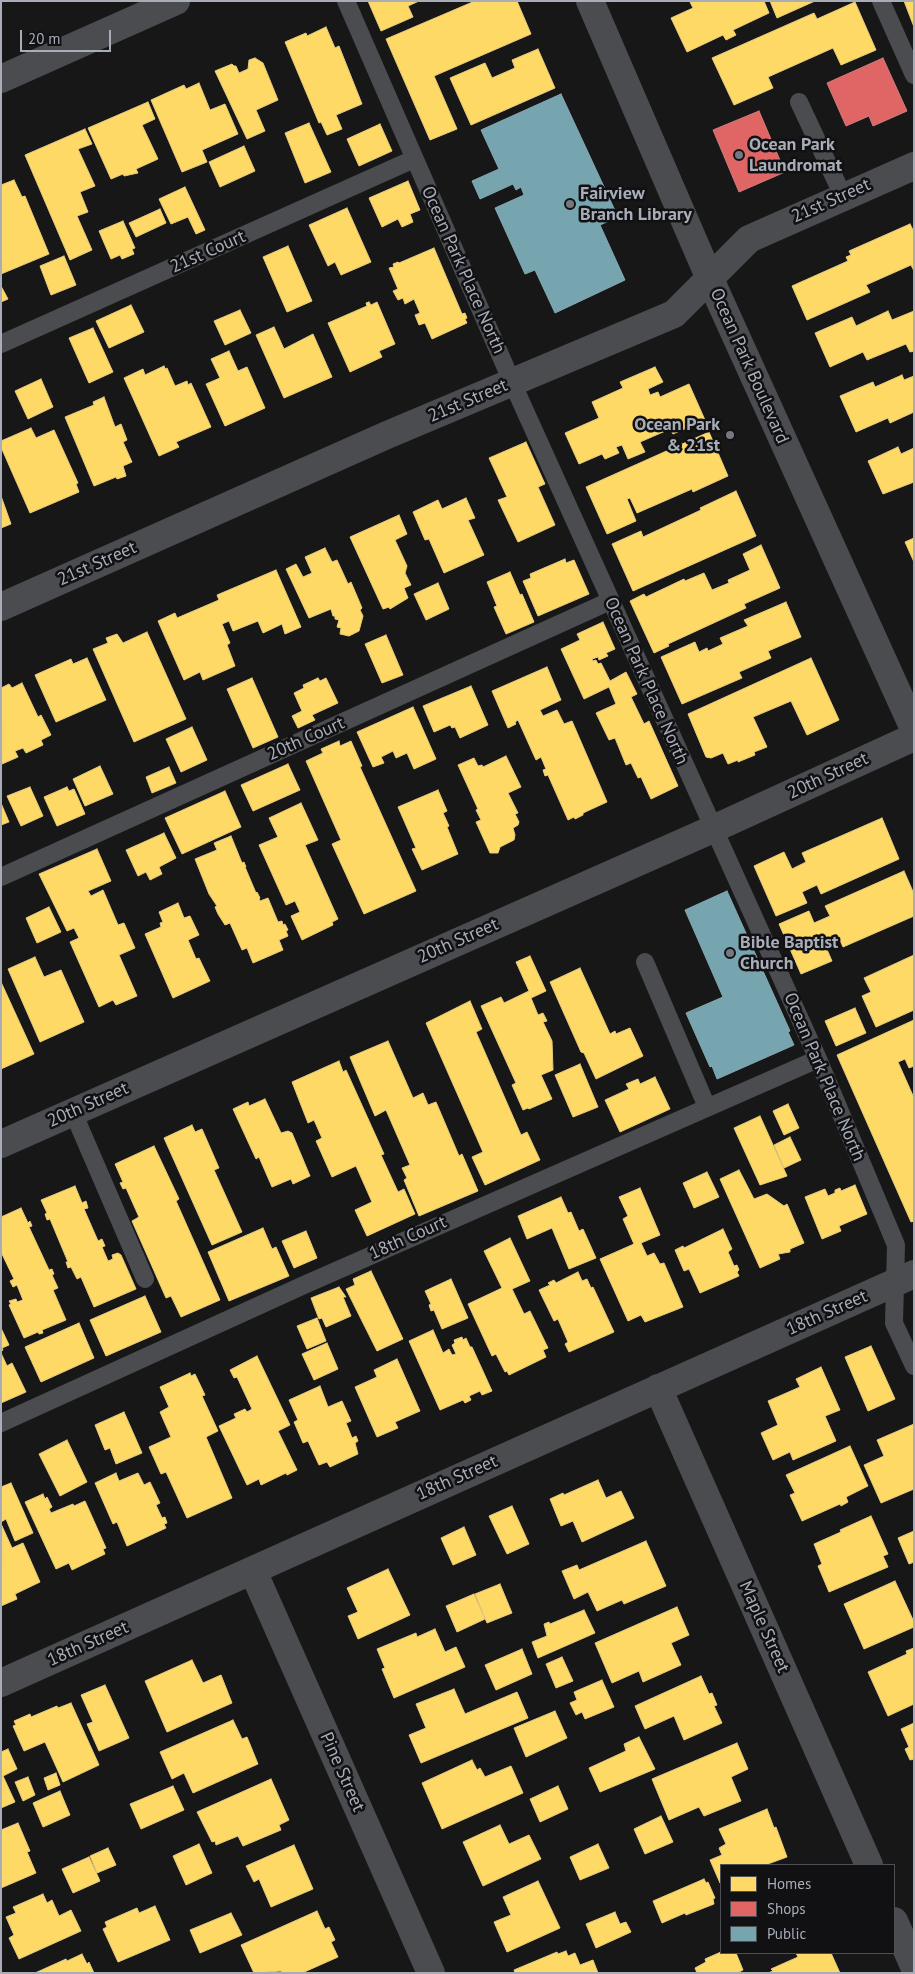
<!DOCTYPE html>
<style>
body{margin:0}
#map{position:relative;width:915px;height:1974px;overflow:hidden;background:#171717;font-family:"PT Sans",sans-serif}
canvas{display:block}
.frame{position:absolute;inset:0;border:2px solid #a8adb8;pointer-events:none}
.legend{position:absolute;left:720px;top:1864px;width:175px;height:90px;box-sizing:border-box;background:#111113;border:1px solid #4d4f55;margin:0;padding:6px 9px;list-style:none;font-size:15px;color:#a8adb8}
.legend li{display:flex;align-items:center;gap:10px;height:25px}
.legend b{width:25px;border:1px solid #4d4f55}
.scale{position:absolute;left:20px;top:30px;width:91px;height:22px;box-sizing:border-box;border:2px solid #a8adb8;border-top:0;padding-left:6px;font-size:15px;line-height:18px;white-space:nowrap;color:#a8adb8;-webkit-text-stroke:4px #111113;paint-order:stroke}
</style>
<div id="map">
<canvas width="915" height="1974"></canvas>
<div class="frame"></div>
<ul class="legend">
<li><b style="height:14px;background:#ffd966"></b>Homes</li>
<li><b style="height:14px;background:#e06666"></b>Shops</li>
<li><b style="height:14px;background:#76a5af"></b>Public</li>
</ul>
<div class="scale">20 m</div>
</div>
<script>
const g = document.querySelector('canvas').getContext('2d');
g.lineJoin = 'round';
function fill(path, color) {
  g.fillStyle = color;
  g.fill(path, 'evenodd');
}
function shape(rows) {
  const path = new Path2D();
  for (const r of rows) {
    path.moveTo(r[0], r[1]);
    for (let i = 2; i < r.length; i += 2) path.lineTo(r[i], r[i + 1]);
  }
  return path;
}
function trace(path, color, width, dash) {
  g.strokeStyle = color;
  g.lineWidth = width;
  g.lineCap = dash ? 'butt' : 'round';
  g.setLineDash(dash || []);
  g.stroke(path);
}
function write(font, color, halo, rows, align = 'center') {
  g.font = font + ' "PT Sans",sans-serif';
  g.lineWidth = 5;
  g.setLineDash([]);
  g.textBaseline = 'middle';
  g.strokeStyle = halo;
  g.fillStyle = color;
  for (const [text, x, y, turn = 0] of rows) {
    g.save();
    g.translate(x, y);
    g.rotate((+turn || 0) * Math.PI / 180);
    g.textAlign = isNaN(turn) ? turn : align;
    if (halo) g.strokeText(text, 0, 0);
    g.fillText(text, 0, 0);
    g.restore();
  }
}
const homes = shape([
 [368,1,419,1,408,6,413,17,381,31,368,1],
 [475,1,517,1,531,34,434,76,457,129,430,140,386,39,475,1],
 [764,1,769,13,733,30,736,35,726,40,723,35,687,52,671,18,693,8,690,2,691,1,764,1],
 [770,1,815,1,777,18,770,1],
 [904,1,914,1,914,27,904,1],
 [855,2,876,50,841,65,833,48,768,77,773,88,734,105,712,58,814,13,817,19,855,2],
 [326,27,335,48,339,46,362,104,336,115,342,129,327,135,321,122,319,123,285,42,306,33,307,36,326,27],
 [538,49,555,88,471,125,450,78,485,63,492,78,515,68,512,60,538,49],
 [255,58,263,63,278,100,256,110,265,131,247,139,215,71,232,64,234,66,236,66,239,73,248,69,249,60,255,58],
 [199,83,210,110,225,104,238,134,202,150,207,162,182,172,151,100,184,85,186,89,199,83],
 [148,102,155,119,142,125,158,159,136,169,138,173,124,176,123,174,111,179,88,128,148,102],
 [309,123,331,172,305,183,285,133,309,123],
 [380,124,392,151,359,166,347,139,380,124],
 [85,129,92,144,78,149,95,186,80,192,88,212,77,216,92,250,70,260,25,155,85,129],
 [244,146,255,171,220,187,209,162,244,146],
 [14,180,22,197,25,196,49,254,1,274,1,185,14,180],
 [408,181,420,210,410,214,413,222,402,227,398,219,382,227,369,198,408,181],
 [185,187,205,230,196,234,188,217,171,224,159,199,185,187],
 [347,208,371,262,341,275,335,262,328,266,309,225,347,208],
 [160,209,166,223,136,237,129,223,160,209],
 [123,221,135,248,132,249,134,254,122,259,120,255,111,259,99,231,123,221],
 [910,224,914,232,914,271,911,265,866,285,870,292,807,320,792,286,848,261,846,257,851,255,849,251,910,224],
 [288,246,312,301,287,312,263,257,288,246],
 [434,248,462,314,465,313,467,318,465,319,467,323,432,339,425,323,419,325,415,315,420,313,414,299,405,304,403,298,398,300,393,291,398,289,389,268,394,267,393,264,398,262,399,263,434,248],
 [64,256,76,285,51,295,40,266,64,256],
 [1,286,8,299,1,302,1,286],
 [369,302,371,305,377,302,395,344,379,351,382,357,350,372,328,323,367,306,366,303,369,302],
 [131,305,144,332,109,348,96,321,131,305],
 [240,310,251,333,225,345,214,321,240,310],
 [888,311,892,320,914,311,914,351,910,352,906,344,867,360,863,352,830,367,815,333,852,317,856,326,888,311],
 [274,327,284,349,313,334,332,377,284,398,256,335,274,327],
 [93,328,113,372,89,383,69,338,93,328],
 [229,351,238,371,247,367,265,408,225,426,206,384,220,378,211,359,229,351],
 [164,366,165,369,167,368,175,386,187,381,188,385,191,383,211,427,176,442,179,447,159,456,124,378,143,369,145,375,164,366],
 [655,367,663,382,648,389,650,395,658,392,660,397,689,384,705,420,673,434,670,429,640,442,645,452,628,459,622,445,616,447,619,453,605,459,602,454,579,464,565,433,599,418,592,402,623,388,620,382,655,367],
 [902,375,904,380,914,376,914,412,890,423,888,418,856,432,840,396,873,382,875,387,902,375],
 [41,379,53,407,28,419,15,391,41,379],
 [104,397,115,427,121,424,127,440,123,442,132,462,123,466,126,476,117,479,116,477,94,486,65,417,94,405,93,402,104,397],
 [31,428,36,438,54,430,78,483,76,484,79,492,30,513,1,447,1,441,31,428],
 [709,432,728,476,693,492,692,489,637,513,630,498,627,499,636,521,607,534,586,487,709,432],
 [526,442,545,484,538,487,555,525,518,542,498,500,507,497,489,458,526,442],
 [898,447,901,454,914,448,914,482,883,494,868,461,898,447],
 [736,491,756,536,633,591,612,544,641,531,643,537,701,510,700,508,736,491],
 [1,496,11,524,1,528,1,496],
 [466,498,475,518,468,520,484,555,444,573,429,539,425,540,413,512,438,500,442,509,466,498],
 [399,515,407,534,395,540,407,566,405,573,411,585,404,588,408,598,390,609,389,607,383,609,350,537,399,515],
 [914,538,914,562,905,542,914,538],
 [761,545,780,588,744,604,746,608,668,644,669,646,654,653,630,601,644,594,646,597,684,579,685,581,704,573,712,590,729,583,728,580,750,570,743,554,761,545],
 [325,548,332,562,337,560,348,584,351,582,362,608,360,610,363,616,359,631,349,636,340,634,341,628,337,627,339,620,335,619,335,616,333,616,331,609,309,618,286,569,296,564,303,577,312,573,305,557,325,548],
 [565,559,566,563,574,560,589,594,538,616,523,581,531,578,530,574,565,559],
 [276,570,301,627,285,634,282,624,263,633,258,621,233,631,229,621,222,624,230,643,227,645,235,666,203,680,200,672,184,680,158,621,175,613,177,618,219,600,217,595,276,570],
 [510,572,520,595,522,594,534,622,506,634,494,607,497,606,487,582,510,572],
 [438,583,449,609,426,620,414,594,438,583],
 [786,602,801,637,768,651,771,658,739,672,742,678,682,704,661,657,695,642,699,652,707,648,708,651,723,644,720,638,748,626,744,620,786,602],
 [603,622,615,649,606,653,608,656,599,660,598,657,592,659,593,661,596,660,598,664,601,663,610,681,626,672,637,694,631,697,644,724,649,721,678,786,651,799,641,777,638,778,631,763,626,765,615,738,609,740,596,713,616,704,609,687,584,699,561,649,580,640,577,634,603,622],
 [147,632,186,719,134,742,93,649,108,643,106,638,117,634,123,643,147,632],
 [386,635,403,675,382,683,365,644,386,635],
 [87,658,106,700,56,722,35,675,71,659,73,664,87,658],
 [811,658,839,720,807,735,791,701,753,717,767,747,754,752,755,755,738,762,738,760,728,764,723,753,711,758,706,757,688,714,811,658],
 [547,667,561,700,540,710,543,716,557,710,564,724,572,721,607,802,583,813,583,815,575,819,574,817,568,820,548,775,545,776,543,770,546,769,541,757,536,760,518,720,515,722,516,724,508,728,492,691,547,667],
 [252,678,278,737,253,748,227,689,252,678],
 [318,678,320,681,326,678,338,703,312,715,315,720,298,728,292,716,302,711,294,693,304,688,303,685,318,678],
 [22,683,38,717,41,715,51,735,41,740,43,745,26,753,23,748,15,751,18,757,2,764,1,688,9,684,12,688,22,683],
 [471,686,488,725,460,738,455,727,452,728,450,725,434,732,423,706,471,686],
 [413,707,436,759,414,769,407,753,396,758,393,751,381,757,384,763,373,767,357,732,413,707],
 [192,727,207,760,181,772,166,739,192,727],
 [339,741,340,746,351,741,362,766,360,767,416,891,364,914,332,844,341,840,306,761,323,753,321,749,339,741],
 [506,756,521,787,508,793,518,813,515,814,519,822,518,825,513,828,515,835,514,840,500,847,498,853,490,853,476,822,481,820,476,810,478,809,458,765,474,758,478,766,482,765,483,767,506,756],
 [288,764,300,790,253,811,241,785,288,764],
 [100,766,113,794,85,806,73,779,100,766],
 [169,767,176,783,152,793,146,777,169,767],
 [30,787,43,816,21,826,7,796,30,787],
 [67,787,69,791,74,789,85,814,57,826,44,797,67,787],
 [438,790,447,811,443,813,449,826,447,827,458,854,422,870,412,849,416,848,398,807,438,790],
 [225,791,241,827,182,854,165,818,225,791],
 [1,803,9,822,1,825,1,803],
 [301,803,318,840,305,845,338,919,332,922,333,925,302,940,291,916,300,912,295,901,286,905,259,845,278,837,269,818,301,803],
 [882,818,899,859,821,894,817,885,802,892,807,903,776,916,754,866,784,852,792,869,806,862,802,853,882,818],
 [164,833,176,858,159,867,162,874,150,880,146,872,138,876,126,850,164,833],
 [231,836,242,863,244,862,246,867,245,867,256,893,257,892,260,898,259,899,260,901,268,898,278,922,282,921,283,925,285,924,288,930,286,931,288,936,279,940,283,950,253,963,247,948,242,950,230,923,225,925,218,914,215,907,217,906,209,894,195,859,217,850,214,843,231,836],
 [97,849,111,881,88,891,91,896,103,890,118,925,124,923,135,948,119,955,137,996,116,1005,113,1000,99,1007,70,942,79,938,74,928,67,931,39,874,97,849],
 [904,871,914,894,914,916,843,947,839,938,825,945,832,961,801,974,779,924,809,911,814,923,830,916,825,906,904,871],
 [178,903,184,918,190,916,199,935,188,940,196,959,199,958,210,981,173,998,145,934,161,927,160,923,163,922,159,912,178,903],
 [49,907,61,932,37,943,26,918,49,907],
 [914,955,914,1010,876,1027,862,996,871,992,864,978,914,955],
 [530,956,546,991,531,998,538,1015,543,1013,547,1021,543,1022,552,1041,553,1070,541,1075,552,1099,529,1109,528,1108,523,1110,512,1085,516,1083,481,1006,501,997,504,1003,529,991,516,962,530,956],
 [35,957,44,977,61,970,84,1022,40,1042,8,969,35,957],
 [580,968,610,1034,615,1031,616,1034,630,1028,643,1056,596,1079,584,1053,581,1052,550,982,580,968],
 [1,982,34,1054,1,1069,1,982],
 [470,1001,482,1029,476,1032,521,1135,527,1132,540,1160,485,1185,472,1157,483,1152,426,1023,470,1001],
 [855,1008,866,1033,836,1046,825,1021,855,1008],
 [914,1020,914,1066,909,1068,905,1059,898,1062,914,1098,914,1221,911,1222,837,1055,914,1020],
 [388,1041,413,1098,423,1093,428,1105,436,1102,459,1156,462,1154,478,1191,419,1216,404,1180,407,1178,402,1168,410,1165,386,1110,375,1116,350,1057,388,1041],
 [339,1061,343,1072,346,1070,384,1154,381,1155,398,1192,404,1189,415,1214,367,1236,355,1210,372,1202,356,1166,332,1177,316,1141,322,1138,314,1120,308,1123,292,1082,339,1061],
 [580,1064,598,1107,573,1117,555,1075,580,1064],
 [655,1077,670,1109,620,1132,605,1100,629,1089,626,1084,638,1079,640,1084,655,1077],
 [265,1099,281,1133,288,1131,292,1133,310,1176,293,1184,291,1179,272,1187,259,1157,256,1159,233,1109,248,1102,249,1106,265,1099],
 [788,1104,799,1128,784,1135,773,1111,788,1104],
 [760,1116,787,1176,760,1185,734,1128,760,1116],
 [192,1125,195,1132,202,1129,219,1168,214,1170,242,1232,212,1245,164,1138,192,1125],
 [790,1137,801,1160,784,1168,774,1145,790,1137],
 [154,1146,179,1199,176,1201,220,1300,181,1317,171,1296,166,1298,132,1221,139,1217,126,1188,123,1189,120,1183,123,1182,115,1164,154,1146],
 [739,1170,754,1199,767,1194,784,1206,787,1204,804,1243,790,1249,790,1252,778,1254,780,1259,760,1268,720,1179,739,1170],
 [707,1172,719,1197,694,1208,683,1183,707,1172],
 [855,1185,867,1214,839,1226,841,1231,822,1239,805,1197,825,1189,828,1196,835,1193,835,1190,840,1188,841,1191,855,1185],
 [75,1186,82,1203,86,1201,88,1208,84,1209,98,1241,102,1239,105,1246,102,1247,108,1261,113,1259,112,1255,118,1253,121,1255,136,1289,94,1307,81,1277,77,1279,71,1267,68,1268,66,1262,68,1262,50,1219,47,1220,45,1214,47,1213,41,1200,75,1186],
 [640,1188,660,1235,641,1243,647,1256,654,1253,660,1264,664,1263,683,1307,645,1322,641,1315,628,1321,600,1259,634,1244,623,1219,628,1216,619,1197,640,1188],
 [561,1197,568,1213,571,1212,579,1231,583,1229,596,1258,569,1269,552,1228,527,1239,518,1216,561,1197],
 [21,1208,28,1223,30,1221,32,1226,29,1227,49,1270,52,1269,54,1274,52,1275,58,1288,53,1290,66,1320,42,1330,43,1333,39,1334,38,1332,24,1338,9,1305,11,1304,9,1301,16,1299,17,1302,23,1300,17,1285,13,1287,10,1281,14,1279,1,1252,1,1217,21,1208],
 [263,1228,272,1249,276,1247,289,1276,229,1301,208,1252,263,1228],
 [723,1229,732,1249,728,1252,734,1266,737,1265,739,1270,737,1272,739,1276,700,1293,689,1269,684,1271,675,1250,683,1246,684,1248,723,1229],
 [306,1231,317,1258,294,1268,282,1241,306,1231],
 [510,1238,530,1281,512,1289,524,1314,530,1311,548,1348,543,1350,546,1357,509,1375,507,1371,505,1372,496,1354,492,1356,468,1304,502,1288,484,1251,510,1238],
 [371,1271,403,1339,377,1351,346,1289,355,1285,353,1279,371,1271],
 [578,1272,582,1281,587,1279,591,1288,593,1287,614,1332,569,1352,565,1344,568,1342,558,1319,554,1321,539,1290,550,1285,548,1283,554,1280,556,1283,578,1272],
 [451,1279,468,1318,442,1329,434,1310,431,1311,429,1305,431,1304,425,1291,451,1279],
 [339,1287,346,1297,343,1297,351,1316,326,1327,322,1318,319,1319,311,1298,339,1287],
 [145,1296,161,1332,106,1356,90,1320,145,1296],
 [317,1318,326,1341,307,1349,297,1326,317,1318],
 [79,1323,94,1358,41,1382,25,1347,79,1323],
 [1,1328,9,1345,2,1348,3,1350,1,1351,1,1328],
 [433,1330,443,1353,449,1349,452,1355,456,1354,452,1345,455,1343,454,1340,462,1337,463,1340,466,1338,470,1347,472,1347,492,1391,482,1395,480,1391,469,1396,471,1400,465,1403,463,1400,440,1410,409,1341,433,1330],
 [327,1343,338,1369,314,1380,302,1354,327,1343],
 [871,1346,895,1399,868,1411,845,1357,871,1346],
 [1,1353,7,1366,12,1363,26,1392,1,1403,1,1353],
 [257,1356,290,1425,278,1431,297,1470,287,1475,286,1473,261,1485,259,1479,247,1485,219,1426,236,1418,234,1414,245,1409,247,1412,252,1409,237,1377,234,1378,230,1370,257,1356],
 [397,1359,420,1411,395,1422,398,1428,377,1437,355,1387,377,1377,374,1370,397,1359],
 [821,1367,840,1410,825,1416,836,1441,793,1460,790,1452,773,1460,761,1433,778,1425,768,1401,800,1387,796,1379,821,1367],
 [190,1373,191,1376,195,1374,205,1395,202,1396,218,1431,206,1437,232,1498,187,1518,166,1472,161,1474,149,1447,171,1437,160,1412,169,1407,160,1387,190,1373],
 [320,1386,328,1407,342,1401,351,1421,346,1423,352,1438,356,1436,358,1441,355,1443,358,1454,330,1467,327,1462,319,1465,308,1441,303,1443,294,1422,298,1420,289,1400,320,1386],
 [124,1412,142,1453,116,1464,110,1448,105,1450,95,1425,124,1412],
 [914,1424,914,1489,881,1503,864,1465,884,1456,877,1440,914,1424],
 [67,1440,87,1482,60,1496,39,1454,67,1440],
 [850,1446,868,1486,846,1497,848,1502,841,1506,840,1504,802,1521,790,1495,795,1493,786,1475,850,1446],
 [116,1473,119,1481,138,1473,144,1485,150,1482,160,1503,156,1505,162,1518,165,1517,167,1523,164,1524,166,1528,127,1546,117,1522,113,1524,95,1483,116,1473],
 [598,1480,606,1498,621,1491,634,1518,582,1542,573,1521,561,1526,550,1499,563,1493,564,1495,598,1480],
 [11,1483,33,1533,15,1541,6,1519,1,1522,1,1487,11,1483],
 [43,1494,45,1499,47,1497,52,1507,49,1509,51,1513,73,1504,74,1506,85,1501,106,1548,103,1549,105,1554,72,1570,69,1563,56,1569,25,1502,43,1494],
 [512,1506,529,1544,507,1554,489,1516,512,1506],
 [871,1516,888,1554,883,1556,888,1567,829,1592,818,1566,822,1564,814,1544,841,1532,840,1530,871,1516],
 [2,1526,12,1548,23,1543,40,1582,15,1594,17,1599,1,1606,2,1526],
 [464,1527,476,1555,453,1565,441,1538,464,1527],
 [914,1531,914,1562,909,1564,898,1538,914,1531],
 [646,1541,666,1586,624,1604,622,1600,597,1611,588,1592,574,1599,562,1571,577,1565,579,1570,646,1541],
 [388,1569,410,1615,358,1639,348,1616,358,1612,347,1588,388,1569],
 [895,1581,914,1622,914,1627,864,1649,844,1604,895,1581],
 [500,1584,512,1613,487,1623,475,1594,500,1584],
 [474,1594,485,1619,457,1632,446,1606,474,1594],
 [677,1607,689,1635,671,1643,681,1665,643,1682,639,1671,612,1683,595,1643,677,1607],
 [584,1610,595,1633,538,1658,532,1642,547,1636,544,1624,549,1622,550,1624,584,1610],
 [435,1629,445,1652,456,1647,465,1667,394,1698,382,1669,385,1668,377,1649,416,1633,417,1637,435,1629],
 [914,1648,914,1704,888,1716,868,1672,907,1654,906,1651,914,1648],
 [522,1649,532,1674,496,1690,485,1665,522,1649],
 [562,1657,573,1681,556,1688,546,1664,562,1657],
 [192,1660,203,1683,221,1675,232,1703,167,1732,145,1681,192,1660],
 [701,1676,709,1694,712,1693,717,1705,714,1706,722,1723,684,1740,674,1716,645,1729,635,1706,701,1676],
 [602,1680,614,1707,585,1719,582,1712,576,1715,570,1703,577,1700,574,1692,602,1680],
 [105,1685,129,1738,99,1751,87,1724,93,1722,81,1695,105,1685],
 [454,1689,465,1714,517,1692,528,1718,421,1763,409,1735,426,1728,416,1704,454,1689],
 [71,1703,99,1765,63,1782,45,1742,24,1751,13,1726,16,1725,14,1721,30,1714,31,1717,57,1706,58,1708,71,1703],
 [555,1711,567,1738,526,1757,514,1728,555,1711],
 [233,1720,242,1739,247,1737,258,1764,193,1793,184,1773,172,1779,160,1752,233,1720],
 [914,1723,914,1759,910,1760,905,1749,909,1747,901,1729,914,1723],
 [639,1737,655,1769,600,1792,589,1768,626,1751,624,1744,639,1737],
 [737,1743,748,1769,731,1777,741,1801,704,1816,699,1807,669,1820,652,1779,737,1743],
 [8,1749,17,1769,3,1776,15,1802,1,1808,1,1752,8,1749],
 [472,1760,477,1770,480,1768,485,1777,511,1766,523,1793,442,1829,422,1783,472,1760],
 [56,1773,60,1785,48,1790,44,1778,56,1773],
 [28,1777,35,1795,23,1801,15,1782,28,1777],
 [271,1779,289,1820,279,1825,281,1830,243,1846,238,1836,216,1845,215,1841,212,1842,197,1812,271,1779],
 [173,1786,184,1810,141,1829,130,1804,173,1786],
 [558,1786,568,1809,540,1822,530,1799,558,1786],
 [60,1791,70,1815,43,1827,33,1803,60,1791],
 [767,1809,774,1828,776,1827,787,1857,765,1865,721,1865,720,1883,710,1860,722,1855,719,1848,726,1844,719,1829,767,1809],
 [661,1816,673,1842,645,1854,634,1829,661,1816],
 [18,1823,30,1851,27,1852,36,1873,1,1888,1,1830,18,1823],
 [500,1825,509,1844,529,1835,541,1859,483,1886,463,1842,500,1825],
 [199,1844,212,1873,186,1885,173,1856,199,1844],
 [598,1844,609,1868,580,1880,570,1857,598,1844],
 [294,1845,313,1889,271,1907,259,1879,254,1882,246,1866,294,1845],
 [108,1848,116,1865,97,1873,90,1856,108,1848],
 [89,1857,100,1881,73,1893,62,1869,89,1857],
 [704,1879,706,1883,708,1882,715,1898,713,1899,714,1904,686,1915,685,1913,662,1923,653,1901,704,1879],
 [538,1881,560,1928,507,1952,494,1922,511,1915,503,1897,538,1881],
 [43,1894,47,1903,52,1900,59,1916,71,1910,81,1931,19,1959,9,1938,14,1935,6,1917,16,1913,13,1907,43,1894],
 [155,1906,170,1940,118,1962,103,1929,107,1927,105,1922,137,1908,139,1913,155,1906],
 [317,1911,325,1929,329,1927,335,1940,331,1942,338,1957,302,1973,282,1973,281,1971,254,1973,241,1945,317,1911],
 [615,1912,620,1924,626,1922,631,1932,596,1948,586,1924,615,1912],
 [231,1913,242,1935,200,1953,190,1930,231,1913],
 [566,1951,568,1956,575,1953,580,1965,593,1960,598,1973,515,1973,514,1970,557,1952,558,1954,566,1951],
 [721,1952,736,1953,743,1970,737,1973,697,1973,695,1968,706,1962,705,1959,721,1952],
 [796,1953,831,1953,840,1973,768,1973,773,1971,771,1969,798,1957,796,1953],
 [82,1954,87,1964,89,1962,94,1973,35,1973,66,1959,67,1961,82,1954]
]);
const shops = shape([
 [883,58,907,111,873,126,869,116,846,126,827,83,883,58],
 [759,111,785,172,739,192,713,130,759,111]
]);
const public = shape([
 [561,94,618,217,600,225,625,280,555,313,535,270,525,274,495,208,524,195,521,187,516,190,513,184,480,199,472,181,499,169,481,130,561,94],
 [727,891,790,1031,788,1032,794,1045,717,1079,712,1066,710,1067,686,1013,723,997,685,910,727,891]
]);
const service = shape([
 [346,1,512,382,818,1059,896,1245,894,1323,914,1366],
 [881,1,914,75],
 [799,102,843,196],
 [1,344,414,159],
 [1,877,610,601],
 [645,962,707,1107],
 [73,1112,145,1279],
 [1,1423,304,1285,818,1059]
]);
const minor = shape([
 [1,79,176,1],
 [1,607,387,435,674,314,749,239,914,166],
 [1,1144,713,829,914,737],
 [658,1388,869,1865],
 [253,1571,431,1973],
 [1,1683,914,1274],
 [894,1921,914,1966]
]);
const tertiary = shape([
 [590,1,710,279,914,729]
]);
const markers = [
 [739,155,5,"#757880"],
 [570,204,5,"#757880"],
 [730,435,5,"#757880"],
 [730,953,5,"#757880"]
];
const poiNames = [
 ["Ocean Park",749,145],
 ["Laundromat",749,166],
 ["Fairview",580,194],
 ["Branch Library",580,215],
 ["Ocean Park",720,425,"right"],
 ["& 21st",720,446,"right"],
 ["Bible Baptist",740,943],
 ["Church",740,964]
];
const streetNames = [
 ["21st Street",831,201,-24],
 ["21st Court",208,252,-24],
 ["Ocean Park Place North",463,270,66],
 ["Ocean Park Boulevard",749,366,66],
 ["21st Street",468,401,-23],
 ["21st Street",97,564,-24],
 ["Ocean Park Place North",646,681,66],
 ["20th Court",306,739,-24],
 ["20th Street",828,776,-25],
 ["20th Street",458,941,-24],
 ["Ocean Park Place North",824,1077,67],
 ["20th Street",88,1105,-24],
 ["18th Court",408,1238,-24],
 ["18th Street",827,1313,-24],
 ["18th Street",457,1478,-24],
 ["Maple Street",764,1627,66],
 ["18th Street",88,1644,-24],
 ["Pine Street",342,1772,66]
];
fill(homes, '#ffd966');
trace(homes, '#e5cc7f', 1);
fill(shops, '#e06666');
trace(shops, '#cf7b7f', 1);
fill(public, '#76a5af');
trace(public, '#85a7b2', 1);
trace(service, '#4b4c50', 18);
trace(minor, '#4b4c50', 28);
trace(tertiary, '#4b4c50', 28);
for (const [x, y, r, color] of markers) {
  const dot = new Path2D();
  dot.arc(x, y, r, 0, 2 * Math.PI);
  g.fillStyle = color;
  g.fill(dot);
  trace(dot, '#111113', 2);
}
write('bold 18px', '#a8adb8', '#111113', poiNames, 'left');
write('18px', '#a8adb8', '#111113', streetNames);
</script>
